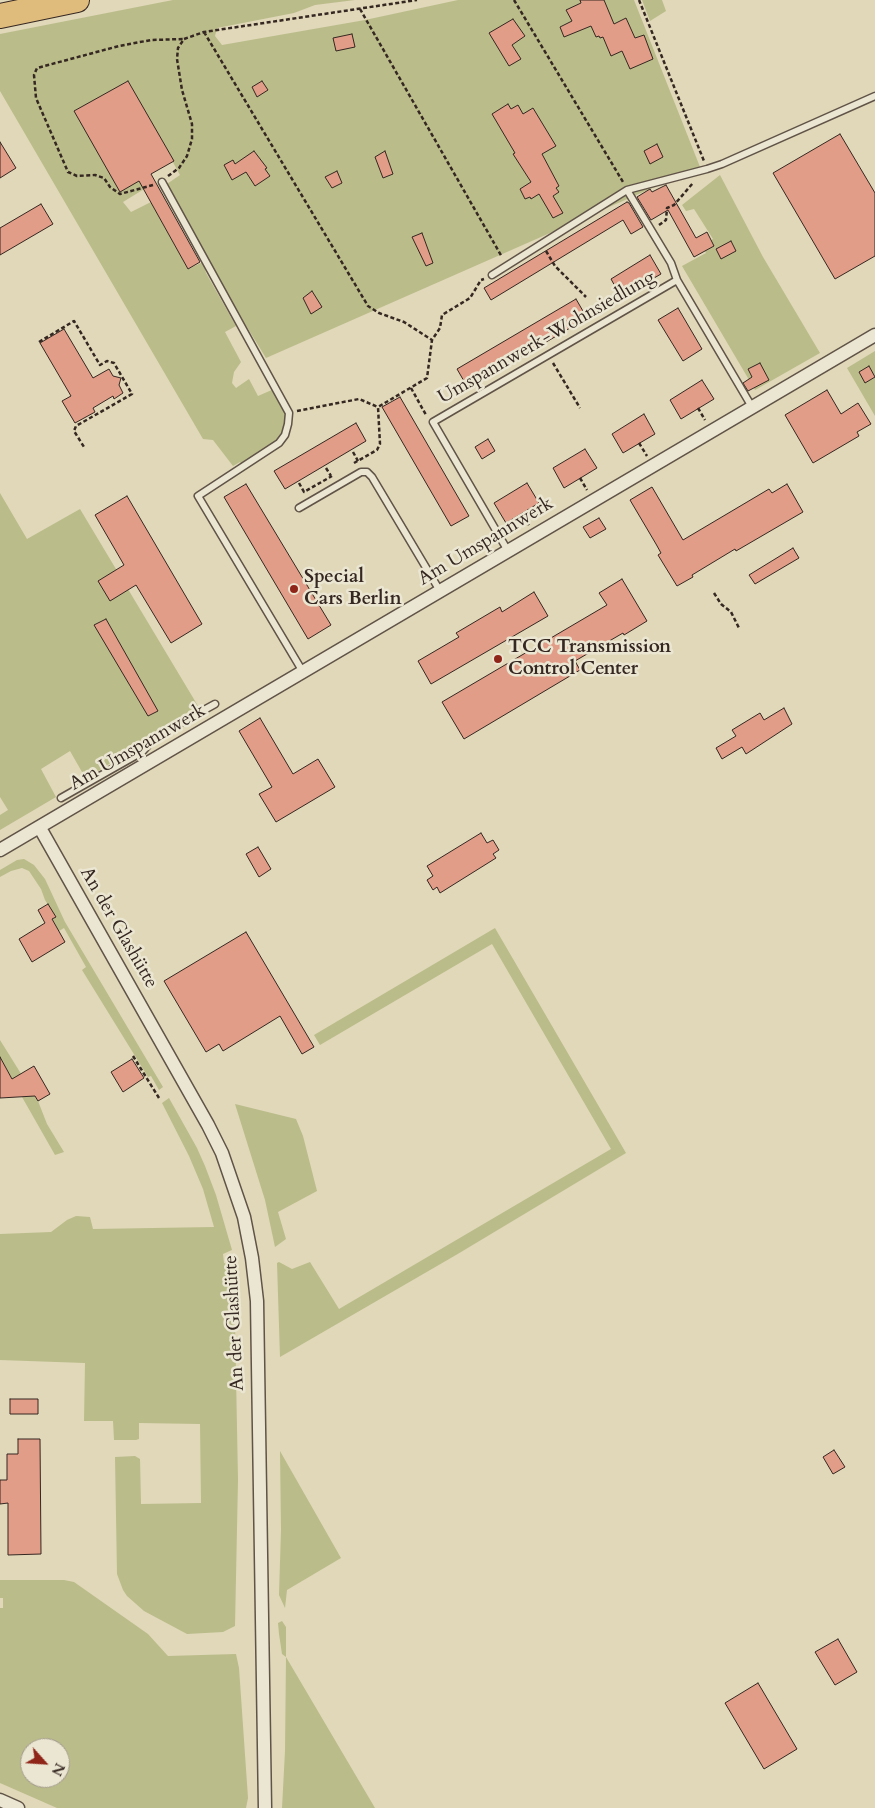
<!DOCTYPE html>
<meta charset="utf-8">
<style>
body{margin:0}
#map{position:relative;width:875px;height:1808px;overflow:hidden;background:#e0d8b9;font-family:Cardo,serif}
canvas{display:block}
.north{position:absolute;left:20px;top:1738px;width:50px;height:50px;box-sizing:border-box;background:#ebe6d2;border:1px solid #a29a8b;border-radius:50%;rotate:116deg;font-size:14px;font-weight:700;line-height:20px;text-align:center;color:#352721}
.north::after{content:'';display:block;margin:auto;width:18px;height:22px;background:#8f2418;clip-path:polygon(50% 0,100% 100%,50% 72%,0 100%)}
</style>
<div id="map">
<canvas width="875" height="1808"></canvas>
<div class="north">N</div>
</div>
<script>
const g = document.querySelector('canvas').getContext('2d');
g.lineJoin = 'round';
function fill(path, color) {
  g.fillStyle = color;
  g.fill(path, 'evenodd');
}
function shape(rows) {
  const path = new Path2D();
  for (const r of rows) {
    path.moveTo(r[0], r[1]);
    for (let i = 2; i < r.length; i += 2) path.lineTo(r[i], r[i + 1]);
  }
  return path;
}
function trace(path, color, width, dash) {
  g.strokeStyle = color;
  g.lineWidth = width;
  g.lineCap = dash ? 'butt' : 'round';
  g.setLineDash(dash || []);
  g.stroke(path);
}
function write(font, color, halo, rows, align = 'center') {
  g.font = font + ' Cardo,serif';
  g.lineWidth = 5;
  g.setLineDash([]);
  g.textBaseline = 'middle';
  g.strokeStyle = halo;
  g.fillStyle = color;
  for (const [text, x, y, turn = 0] of rows) {
    g.save();
    g.translate(x, y);
    g.rotate((+turn || 0) * Math.PI / 180);
    g.textAlign = isNaN(turn) ? turn : align;
    if (halo) g.strokeText(text, 0, 0);
    g.fillText(text, 0, 0);
    g.restore();
  }
}
const green = shape([
 [173,0,355,0,315,5,294,13,217,28,215,36,222,45,365,20,458,0,634,0,700,167,266,358,161,188,180,175,128,81,75,111,148,176,149,186,123,202,131,212,151,202,188,269,203,262,206,273,236,326,225,332,241,362,234,372,232,383,236,388,249,379,258,396,274,389,286,413,284,428,276,441,241,465,240,462,233,466,213,440,203,439,0,91,0,34],
 [642,0,662,0,666,11,650,21],
 [720,175,763,257,820,353,755,390,682,266,706,253,702,246,713,239,694,209,686,211,682,205],
 [875,351,875,416,847,368],
 [0,493,27,539,80,509,198,706,86,779,70,751,41,769,56,797,0,830,0,815,8,810,0,797],
 [24,859,34,865,45,879,65,922,163,1087,159,1090,151,1076,148,1077,82,970,86,967,64,928,59,931,52,919,56,917,45,900,41,889,29,871,22,868,11,871,0,877,0,870,17,860],
 [495,928,626,1153,456,1255,280,1357,277,1263,279,1262,292,1269,310,1262,339,1309,611,1149,492,944,320,1045,314,1035],
 [0,1040,38,1101,47,1124,64,1152,55,1155,22,1097,0,1057],
 [169,1098,197,1148,205,1166,216,1195,232,1250,223,1254,224,1263,236,1265,234,1271,238,1480,235,1626,223,1632,187,1634,144,1611,127,1596,123,1590,117,1574,115,1457,135,1456,140,1459,141,1504,201,1503,200,1424,139,1423,139,1439,136,1440,114,1440,113,1421,84,1421,85,1363,0,1360,0,1234,51,1232,67,1220,76,1216,90,1217,93,1229,214,1227,203,1189,189,1156,162,1103],
 [235,1104,296,1119,303,1136,317,1191,278,1212,286,1239,275,1247,265,1200],
 [280,1451,341,1558,287,1590,285,1608,279,1595,281,1530],
 [0,1580,64,1580,74,1582,148,1634,168,1656,236,1654,239,1668,248,1798,246,1808,57,1808,0,1783,0,1608,3,1608,3,1598,0,1598],
 [30,1748,60,1748,60,1778,30,1778],
 [282,1621,286,1627,286,1657,375,1808,282,1808,285,1751,286,1657,282,1654,279,1634,278,1623]
]);
const building = shape([
 [580,0,604,0,614,24,626,18,635,38,644,35,653,59,630,69,622,51,611,56,603,37,600,38,599,36,596,37,591,26,564,37,560,27,572,21,566,10,581,3,580,0],
 [513,19,525,36,512,45,521,59,509,66,489,33,513,19],
 [352,34,355,47,336,51,333,38,352,34],
 [128,81,174,161,151,174,200,262,188,269,139,181,120,192,74,111,128,81],
 [262,81,268,90,257,97,252,87,262,81],
 [508,104,511,109,518,105,523,114,533,108,556,146,542,154,559,186,556,188,559,192,553,196,563,213,553,218,539,194,531,199,530,197,525,199,520,189,531,182,513,154,515,153,492,114,508,104],
 [840,134,875,193,875,256,835,279,773,173,840,134],
 [0,142,16,168,0,178,0,142],
 [657,144,663,157,650,164,644,151,657,144],
 [254,151,267,168,265,169,270,176,255,186,246,172,232,180,224,165,233,160,235,164,254,151],
 [385,151,393,174,383,178,375,157,385,151],
 [337,171,342,183,332,188,325,177,337,171],
 [666,185,696,238,707,232,714,246,694,257,668,210,651,220,637,197,650,189,652,192,666,185],
 [627,202,629,203,643,227,631,234,623,220,491,300,484,288,627,202],
 [41,204,53,224,0,255,0,228,41,204],
 [422,233,433,263,426,266,412,237,422,233],
 [731,241,736,251,721,259,716,249,731,241],
 [650,255,661,274,621,297,611,279,650,255],
 [312,291,322,307,311,314,303,298,312,291],
 [576,299,587,318,468,388,457,369,576,299],
 [678,308,702,349,683,361,658,320,678,308],
 [64,329,93,378,109,369,113,376,121,378,119,385,123,393,114,399,113,396,93,408,95,412,75,423,62,401,71,396,40,343,64,329],
 [760,363,769,380,748,391,743,383,752,377,748,369,760,363],
 [869,366,875,377,865,383,859,372,869,366],
 [702,380,714,399,681,419,670,400,702,380],
 [827,390,841,414,858,403,871,424,857,432,859,436,813,463,785,415,827,390],
 [400,397,469,516,451,526,382,407,400,397],
 [644,414,655,434,623,453,612,434,644,414],
 [356,423,366,441,285,489,274,471,356,423],
 [488,439,495,451,482,459,475,447,488,439],
 [585,449,597,468,564,488,553,468,585,449],
 [527,483,539,503,506,523,494,503,527,483],
 [246,484,331,625,308,639,224,497,246,484],
 [787,484,803,512,736,551,735,549,692,575,693,577,677,586,658,555,661,553,656,544,630,500,652,487,683,540,769,489,772,493,787,484],
 [127,496,202,624,171,643,136,585,110,601,98,581,124,565,95,515,127,496],
 [599,518,606,529,590,538,583,527,599,518],
 [793,548,799,558,755,584,749,575,793,548],
 [622,579,647,621,624,635,623,633,575,661,580,670,464,739,442,702,607,605,599,593,622,579],
 [534,592,548,616,431,684,418,661,459,637,456,633,500,607,502,612,534,592],
 [106,619,158,711,148,716,94,625,106,619],
 [784,708,792,724,746,754,742,747,722,759,716,748,736,736,732,730,760,713,764,720,784,708],
 [260,718,293,774,318,759,335,787,276,822,259,794,272,787,239,731,260,718],
 [481,833,487,843,493,840,499,850,493,854,496,858,440,893,437,887,433,890,427,880,433,876,427,866,481,833],
 [258,847,271,869,259,877,246,854,258,847],
 [48,904,56,917,52,919,65,942,32,962,19,939,45,923,38,910,48,904],
 [246,932,314,1047,302,1054,280,1016,223,1051,219,1044,206,1052,164,981,246,932],
 [0,1057,12,1079,34,1066,50,1094,38,1101,35,1096,0,1098,0,1057],
 [132,1059,144,1078,123,1092,111,1072,132,1059],
 [10,1399,38,1399,38,1414,10,1414,10,1399],
 [18,1439,40,1439,41,1554,8,1555,8,1503,0,1504,0,1480,7,1480,7,1454,18,1454,18,1439],
 [834,1450,845,1467,833,1474,823,1457,834,1450],
 [838,1639,857,1672,835,1685,815,1652,838,1639],
 [758,1683,797,1749,764,1769,725,1703,758,1683]
]);
const path = shape([
 [514,0,623,182],
 [639,0,704,161],
 [360,9,502,257],
 [204,32,368,306,379,313,404,322,432,340],
 [168,176,179,168,187,156,192,139,192,124,182,90,177,59,178,48,184,39,204,32,417,0],
 [153,185,120,194,110,187,104,178,95,175,77,176,68,172,36,98,34,75,37,68,119,46,151,40,184,39],
 [659,225,666,220,667,208,674,205,693,183],
 [546,251,555,266,586,297],
 [39,342,74,321,100,365,107,361,114,363,132,394,76,426,74,431,84,447],
 [553,363,580,408],
 [411,388,426,415],
 [698,408,705,420],
 [297,411,359,399,378,407],
 [639,443,647,456],
 [353,452,358,461],
 [354,463,377,450,380,444,378,407,427,378,432,340,440,328,442,315,470,298,481,280,484,279],
 [326,468,331,476],
 [580,478,587,490],
 [299,483,304,492,332,476],
 [522,513,529,525],
 [714,593,721,604,731,612,739,628],
 [133,1056,159,1098]
]);
const service = shape([
 [162,182,289,413,288,424,285,435,279,443,198,496,303,672],
 [627,190,671,263,677,280,752,407],
 [492,275,627,190,707,169,722,164,875,96],
 [299,508,361,472,367,472,372,477,440,591],
 [508,551,433,422,677,280],
 [61,798,142,752,153,740,173,727,215,704]
]);
const minor = shape([
 [40,828,208,1125,222,1153,244,1217,252,1258,257,1301,265,1808],
 [0,850,875,335],
 [0,1800,18,1808]
]);
const motorway = shape([
 [0,16,77,0]
]);
const markers = [
 [294,589,5,"#8f2418"],
 [498,659,5,"#8f2418"]
];
const streetNames = [
 ["Umspannwerk-Wohnsiedlung",547,338,-30],
 ["Am Umspannwerk",486,542,-31],
 ["Am Umspannwerk",138,748,-30],
 ["An der Glashütte",118,928,60],
 ["An der Glashütte",235,1323,-93]
];
const poiNames = [
 ["Special",304,578],
 ["Cars Berlin",304,600],
 ["TCC Transmission",508,648],
 ["Control Center",508,670]
];
fill(green, '#babc8a');
fill(building, '#e19d87');
trace(building, '#352721', 1);
trace(service, '#605347', 9);
trace(minor, '#605347', 15);
trace(motorway, '#352721', 26);
trace(path, '#352721', 2.5, [4, 2.5]);
trace(service, '#ebe6d2', 6);
trace(minor, '#ebe6d2', 12);
trace(motorway, '#e0bc7c', 24);
for (const [x, y, r, color] of markers) {
  const dot = new Path2D();
  dot.arc(x, y, r, 0, 2 * Math.PI);
  g.fillStyle = color;
  g.fill(dot);
  trace(dot, '#ebe6d2', 2);
}
write('19px', '#352721', '#ebe6d2', streetNames);
write('bold 19px', '#352721', '#ebe6d2', poiNames, 'left');
</script>
